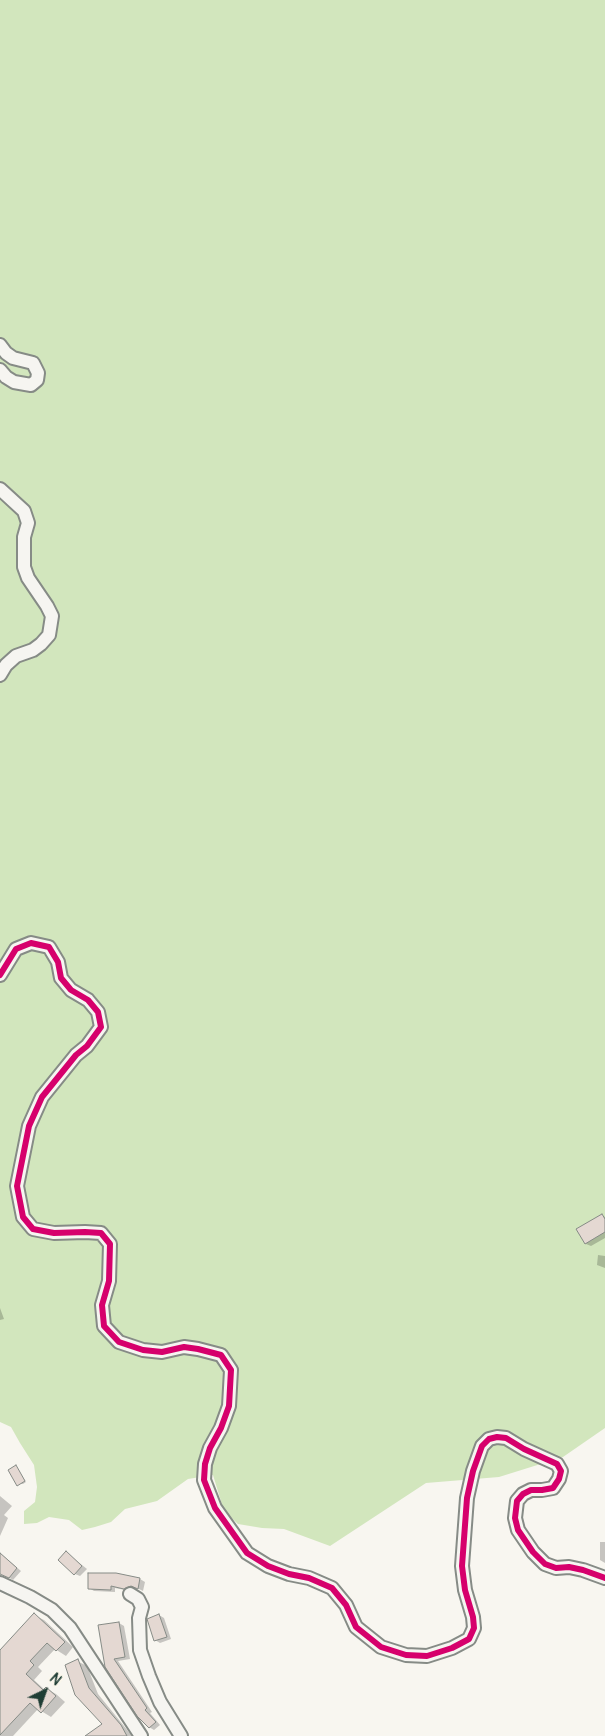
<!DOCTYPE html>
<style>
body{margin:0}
#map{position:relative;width:605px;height:1736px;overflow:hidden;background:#f8f6f0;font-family:Pangolin,sans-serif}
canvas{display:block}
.north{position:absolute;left:20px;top:1666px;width:50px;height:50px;-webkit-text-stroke:4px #fbf7ec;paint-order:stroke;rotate:42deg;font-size:14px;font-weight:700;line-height:20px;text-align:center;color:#1f3d34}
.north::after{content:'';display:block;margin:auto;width:18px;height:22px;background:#1f3d34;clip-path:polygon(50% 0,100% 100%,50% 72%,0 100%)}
</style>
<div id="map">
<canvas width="605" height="1736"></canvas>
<div class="north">N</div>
</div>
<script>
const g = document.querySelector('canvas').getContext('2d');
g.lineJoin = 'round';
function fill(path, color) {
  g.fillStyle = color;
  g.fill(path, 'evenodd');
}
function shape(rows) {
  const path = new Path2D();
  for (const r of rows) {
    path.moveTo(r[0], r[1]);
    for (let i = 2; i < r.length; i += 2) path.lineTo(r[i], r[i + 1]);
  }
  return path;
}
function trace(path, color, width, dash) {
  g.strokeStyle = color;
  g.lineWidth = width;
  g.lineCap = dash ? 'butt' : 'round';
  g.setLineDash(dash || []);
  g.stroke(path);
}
const green = shape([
 [0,0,605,0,605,1428,563,1457,499,1477,426,1483,330,1546,284,1529,262,1528,238,1524,224,1511,213,1475,188,1479,157,1501,125,1509,111,1522,95,1527,82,1530,69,1520,49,1517,37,1523,24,1524,24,1511,35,1502,37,1487,34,1465,20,1443,11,1427,0,1422]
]);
const shadow = shape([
 [602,1215,605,1217,605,1238,591,1246,586,1244,578,1230],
 [598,1255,605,1256,605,1268,597,1265],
 [0,1308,4,1319,0,1320],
 [16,1467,26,1482,23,1484,19,1484],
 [0,1496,12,1506,4,1515,8,1518,0,1536],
 [600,1542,605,1542,605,1563,600,1560],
 [0,1553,21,1571,13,1580,0,1572],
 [67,1553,87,1569,80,1576,75,1574],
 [140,1579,145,1582,143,1591,137,1588,130,1591,115,1588,115,1592,94,1591,89,1588],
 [34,1615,44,1620,73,1647,66,1656,55,1649,38,1667,42,1671,34,1680,45,1690,47,1689,56,1694,65,1702,51,1717,38,1709,13,1736,0,1736,0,1652],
 [159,1615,164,1618,171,1639,160,1643,155,1640],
 [119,1623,124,1626,130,1659,118,1661,152,1712,150,1713,160,1725,154,1730,149,1727,106,1666],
 [77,1661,87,1666,98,1694,132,1736,91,1736,104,1725]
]);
const building = shape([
 [602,1214,605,1219,605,1232,585,1244,576,1229,602,1214],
 [16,1465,25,1481,17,1486,8,1470,16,1465],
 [66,1551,82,1566,74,1575,58,1560,66,1551],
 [0,1553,17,1568,9,1578,0,1574,0,1553],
 [88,1573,116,1573,140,1578,138,1589,131,1586,124,1589,111,1586,111,1590,88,1589,88,1573],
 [34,1613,65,1642,56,1651,47,1643,30,1661,34,1665,26,1674,43,1690,46,1687,56,1696,41,1713,30,1703,0,1735,0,1650,34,1613],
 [159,1614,167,1637,154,1641,147,1619,159,1614],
 [119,1622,125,1657,114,1659,147,1708,145,1710,156,1722,149,1728,137,1716,105,1667,98,1625,119,1622],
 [78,1659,89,1688,121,1725,127,1736,85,1736,102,1724,75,1695,65,1665,78,1659]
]);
const street = shape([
 [0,345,6,353,13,358,33,363,38,373,37,380,31,385,14,382,6,377,0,370],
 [0,489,24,511,28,523,24,537,24,567,28,578,47,606,52,616,49,635,41,644,33,650,16,656,6,665,0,675],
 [0,975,16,949,31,943,49,947,58,962,61,978,71,990,88,1000,98,1012,101,1027,87,1046,76,1055,42,1097,29,1126,17,1186,23,1217,33,1229,54,1233,85,1232,101,1233,110,1244,109,1281,102,1305,104,1326,119,1342,143,1350,162,1352,184,1347,198,1349,221,1355,231,1370,229,1406,221,1428,210,1448,205,1464,204,1480,215,1508,247,1553,268,1566,289,1574,309,1578,332,1588,346,1605,356,1627,381,1647,406,1655,427,1656,452,1648,469,1639,474,1628,473,1617,465,1590,462,1566,467,1498,473,1471,482,1446,489,1439,497,1437,506,1438,524,1449,557,1464,561,1471,559,1479,553,1488,542,1490,531,1490,523,1494,517,1501,515,1518,518,1530,533,1552,545,1564,556,1568,569,1567,583,1570,605,1578],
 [0,1583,30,1597,52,1610,70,1628,141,1736],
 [130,1594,138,1599,142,1607,139,1618,140,1650,149,1676,160,1702,181,1736]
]);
const cycleway = shape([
 [0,975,16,949,31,943,49,947,58,962,61,978,71,990,88,1000,98,1012,101,1027,87,1046,76,1055,42,1097,29,1126,17,1186,23,1217,33,1229,54,1233,85,1232,101,1233,110,1244,109,1281,102,1305,104,1326,119,1342,143,1350,162,1352,184,1347,198,1349,221,1355,231,1370,229,1406,221,1428,210,1448,205,1464,204,1480,215,1508,247,1553,268,1566,289,1574,309,1578,332,1588,346,1605,356,1627,381,1647,406,1655,427,1656,452,1648,469,1639,474,1628,473,1617,465,1590,462,1566,467,1498,473,1471,482,1446,489,1439,497,1437,506,1438,524,1449,557,1464,561,1471,559,1479,553,1488,542,1490,531,1490,523,1494,517,1501,515,1518,518,1530,533,1552,545,1564,556,1568,569,1567,583,1570,605,1578]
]);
fill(green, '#d2e6bd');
fill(shadow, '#0003');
fill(building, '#e4d8d2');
trace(building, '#868b86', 1);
trace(street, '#868b86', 16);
trace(street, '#f6f5f1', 12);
trace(cycleway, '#d6006c', 6);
</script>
